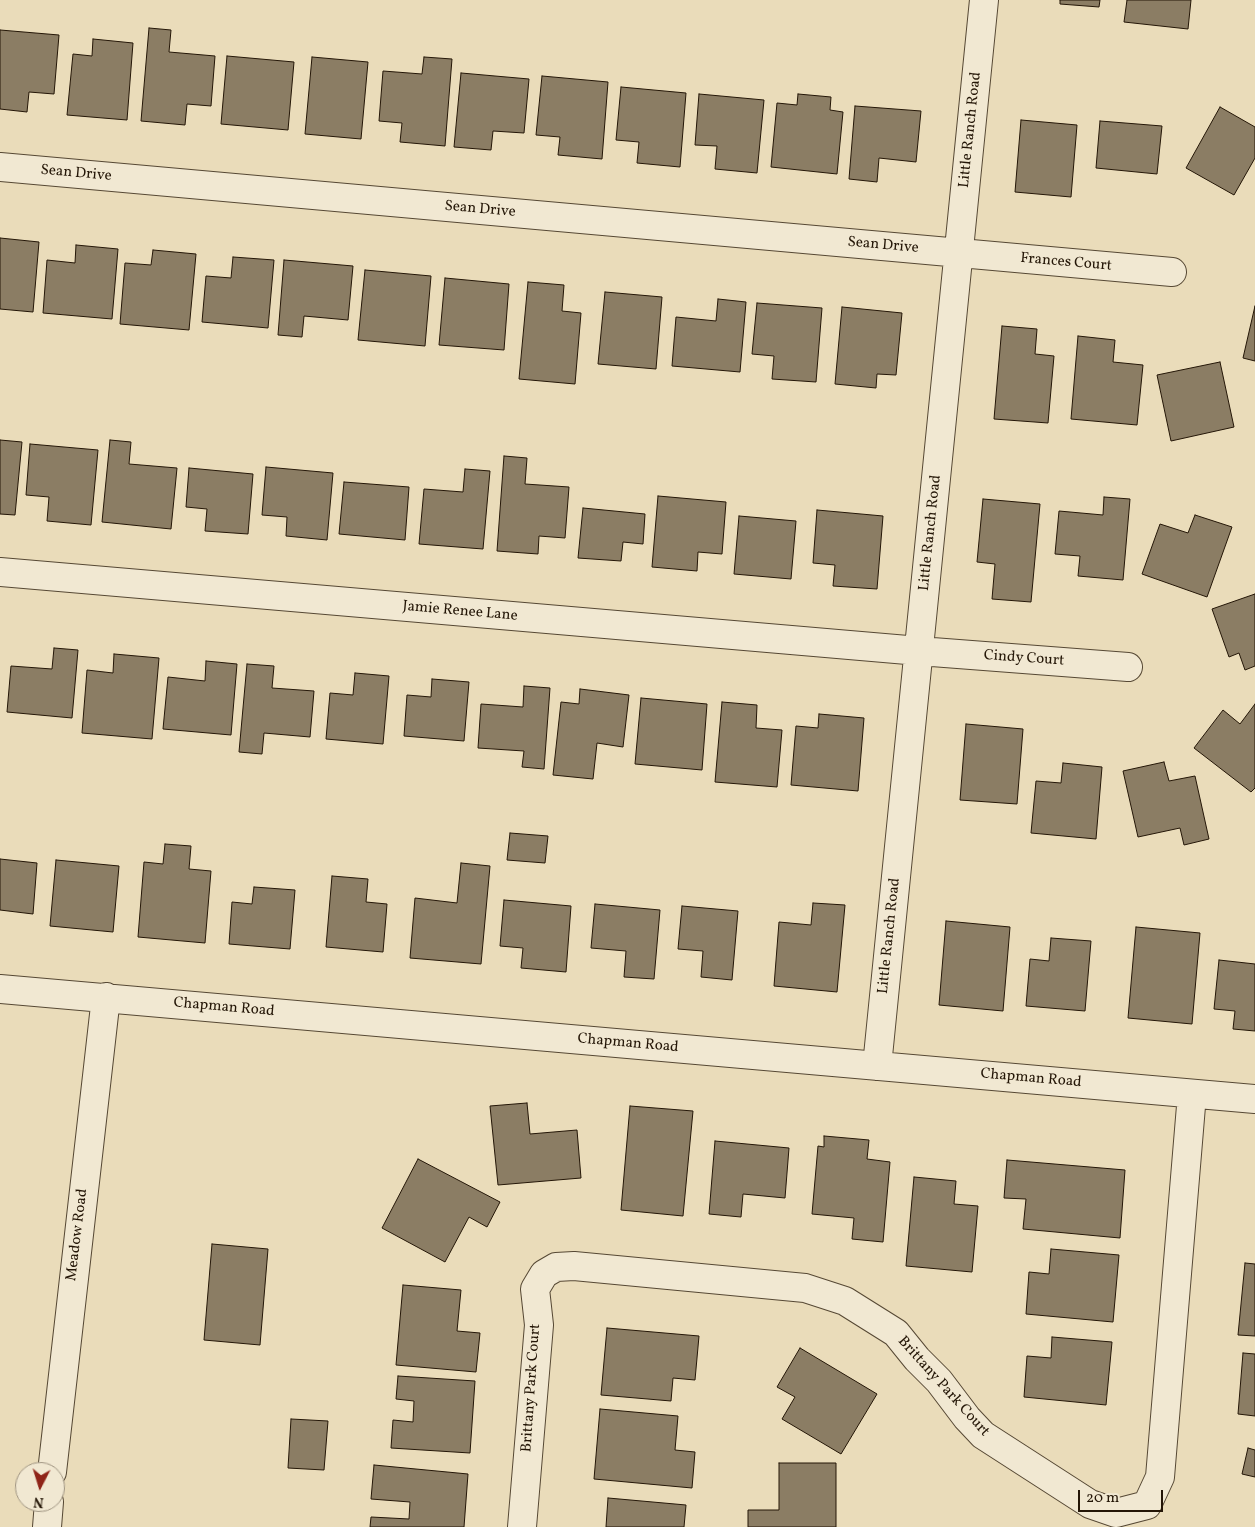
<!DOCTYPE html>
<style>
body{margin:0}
#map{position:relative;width:1255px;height:1527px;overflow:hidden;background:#eadcba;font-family:Vollkorn,serif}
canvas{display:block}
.north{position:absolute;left:15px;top:1462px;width:50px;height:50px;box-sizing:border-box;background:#f1e8d2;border:1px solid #9f9481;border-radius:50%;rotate:185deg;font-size:14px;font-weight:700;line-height:20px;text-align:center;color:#241607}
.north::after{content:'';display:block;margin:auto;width:18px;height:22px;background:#8f2418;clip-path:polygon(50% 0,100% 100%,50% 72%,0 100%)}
.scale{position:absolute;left:1078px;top:1490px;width:85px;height:22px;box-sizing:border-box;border:2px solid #241607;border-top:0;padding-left:6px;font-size:15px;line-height:18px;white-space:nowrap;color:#241607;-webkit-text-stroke:4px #f1e8d2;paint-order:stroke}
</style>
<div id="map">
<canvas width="1255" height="1527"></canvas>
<div class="north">N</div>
<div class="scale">20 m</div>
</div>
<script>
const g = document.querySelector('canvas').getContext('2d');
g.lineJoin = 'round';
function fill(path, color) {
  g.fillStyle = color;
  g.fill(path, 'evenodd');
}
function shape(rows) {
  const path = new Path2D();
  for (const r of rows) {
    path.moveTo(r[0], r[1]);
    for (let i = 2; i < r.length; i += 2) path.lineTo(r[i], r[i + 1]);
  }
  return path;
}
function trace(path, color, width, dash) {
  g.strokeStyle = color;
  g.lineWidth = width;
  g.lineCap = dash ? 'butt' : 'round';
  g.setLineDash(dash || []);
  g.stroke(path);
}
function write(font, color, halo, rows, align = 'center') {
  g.font = font + ' Vollkorn,serif';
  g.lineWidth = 4;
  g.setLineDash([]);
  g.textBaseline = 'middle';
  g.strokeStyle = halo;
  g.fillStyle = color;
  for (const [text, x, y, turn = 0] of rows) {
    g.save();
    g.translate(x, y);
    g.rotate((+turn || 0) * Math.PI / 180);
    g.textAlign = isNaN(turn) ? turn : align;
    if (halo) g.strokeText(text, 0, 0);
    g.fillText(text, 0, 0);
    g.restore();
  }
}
const building = shape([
 [1060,0,1100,0,1099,7,1060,4,1060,0],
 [1127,0,1191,0,1188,29,1124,22,1127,0],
 [149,28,171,30,169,52,215,56,211,106,187,104,185,125,141,121,149,28],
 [0,30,59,35,54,94,29,92,27,112,0,109,0,30],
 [93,39,133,43,127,120,67,115,73,54,92,56,93,39],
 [227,56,294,62,288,130,221,124,227,56],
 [312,57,368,62,361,139,305,134,312,57],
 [424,57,452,59,445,146,400,142,402,123,379,121,383,71,422,74,424,57],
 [461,73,529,79,524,133,493,131,491,150,454,147,461,73],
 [542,76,608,82,602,159,558,155,560,137,536,135,542,76],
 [621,87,686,93,680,167,637,163,639,142,616,140,621,87],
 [699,94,764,100,757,173,715,169,717,146,695,145,699,94],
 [798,94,831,97,830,110,843,112,837,174,771,167,777,103,797,105,798,94],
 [855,106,921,111,916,162,879,158,877,182,849,179,855,106],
 [1220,107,1255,127,1255,158,1234,195,1186,168,1220,107],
 [1021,120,1077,125,1071,197,1015,192,1021,120],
 [1100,121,1162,126,1157,174,1096,168,1100,121],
 [0,238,39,242,33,312,0,309,0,238],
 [76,245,118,249,112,319,43,313,47,260,75,263,76,245],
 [153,250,196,254,189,330,120,324,125,263,151,265,153,250],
 [233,257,274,260,268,328,202,322,206,276,231,278,233,257],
 [284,260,353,266,348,320,304,316,302,337,278,335,284,260],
 [365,270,431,276,425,346,358,340,365,270],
 [445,278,509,284,504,350,439,345,445,278],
 [528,282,564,285,562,311,581,313,575,384,519,379,528,282],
 [605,292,662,297,656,369,598,364,605,292],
 [718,299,746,302,740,372,672,366,676,317,716,321,718,299],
 [757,303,822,308,816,382,772,379,774,356,752,354,757,303],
 [1255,306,1255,361,1243,358,1255,306],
 [842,307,902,313,896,375,877,374,876,388,835,384,842,307],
 [1002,326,1037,329,1035,354,1054,356,1048,423,994,419,1002,326],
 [1078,336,1115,340,1113,362,1143,365,1137,425,1071,419,1078,336],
 [1220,362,1234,427,1171,441,1157,375,1220,362],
 [0,440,22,442,15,515,0,514,0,440],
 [110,440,131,442,129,464,177,468,171,529,102,522,110,440],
 [30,444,98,450,91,525,47,521,49,497,26,495,30,444],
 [504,456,527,458,525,484,569,487,565,538,539,536,538,554,497,551,504,456],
 [266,467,333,473,327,540,286,536,287,517,262,515,266,467],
 [189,468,253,474,248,534,205,531,207,509,186,507,189,468],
 [465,469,490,471,483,549,419,544,424,489,463,492,465,469],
 [344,482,409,487,405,540,339,534,344,482],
 [658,496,726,502,722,554,698,552,697,571,652,567,658,496],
 [1104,497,1130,499,1123,580,1078,576,1080,556,1055,554,1059,511,1103,515,1104,497],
 [983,499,1040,504,1031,602,992,599,995,564,977,562,983,499],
 [583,508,645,514,643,544,623,542,621,561,578,558,583,508],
 [817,510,883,516,877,589,833,586,835,565,813,563,817,510],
 [1195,515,1232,527,1207,597,1142,574,1160,524,1188,533,1195,515],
 [739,516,796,521,791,579,734,574,739,516],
 [1255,594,1255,666,1245,670,1239,653,1229,657,1212,609,1255,594],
 [54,648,78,650,72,718,7,712,11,666,52,669,54,648],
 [114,654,159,658,152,739,82,733,87,670,113,673,114,654],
 [206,661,237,664,231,735,163,729,168,677,205,681,206,661],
 [247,664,274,666,272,688,314,691,310,737,264,733,262,754,239,752,247,664],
 [355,673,389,676,383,744,326,739,330,693,353,695,355,673],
 [432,679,469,682,464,741,404,736,407,695,431,697,432,679],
 [524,686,550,688,544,769,522,767,524,751,478,748,481,704,523,707,524,686],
 [580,689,629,695,623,747,597,743,593,779,553,775,561,702,579,704,580,689],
 [641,698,707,704,702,770,635,764,641,698],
 [722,702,757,705,756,728,782,730,777,787,715,782,722,702],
 [1255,704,1255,788,1251,792,1194,748,1223,710,1240,724,1255,704],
 [819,714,864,718,858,791,791,785,796,726,818,728,819,714],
 [966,724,1023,729,1017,804,960,800,966,724],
 [1164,762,1169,781,1195,776,1209,839,1184,845,1180,828,1138,837,1123,771,1164,762],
 [1063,763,1102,767,1096,839,1031,833,1036,781,1061,783,1063,763],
 [510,833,548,836,545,863,507,860,510,833],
 [165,844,191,846,189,869,211,871,205,943,138,937,144,862,163,864,165,844],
 [0,859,37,863,33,914,0,910,0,859],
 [56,860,119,866,113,932,50,926,56,860],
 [461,863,490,866,481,964,410,958,415,898,457,903,461,863],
 [332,876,368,879,366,902,387,904,383,952,326,947,332,876],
 [254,887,295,890,290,949,229,944,232,902,252,904,254,887],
 [504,900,571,906,566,972,521,968,523,948,500,946,504,900],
 [813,903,845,905,837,992,774,986,779,922,811,925,813,903],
 [595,904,660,910,654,979,624,977,626,951,591,948,595,904],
 [682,906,738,911,732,980,701,977,703,951,678,949,682,906],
 [946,921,1010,927,1003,1011,939,1005,946,921],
 [1136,927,1200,933,1192,1024,1128,1018,1136,927],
 [1051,938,1091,941,1085,1011,1026,1006,1030,959,1049,961,1051,938],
 [1219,960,1255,964,1255,1031,1233,1029,1235,1011,1214,1009,1219,960],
 [527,1103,530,1134,577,1130,581,1178,498,1185,490,1106,527,1103],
 [630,1106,693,1111,683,1216,621,1210,630,1106],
 [824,1136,869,1140,867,1159,890,1162,883,1242,852,1239,854,1218,812,1214,818,1146,824,1147,824,1136],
 [715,1141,789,1148,785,1198,743,1194,741,1217,709,1214,715,1141],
 [418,1159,500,1202,487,1227,469,1217,445,1262,382,1228,418,1159],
 [1007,1160,1125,1170,1120,1238,1023,1229,1026,1199,1004,1198,1007,1160],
 [914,1177,956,1181,954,1204,978,1206,972,1272,906,1266,914,1177],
 [212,1244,268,1249,260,1345,204,1340,212,1244],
 [1051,1249,1119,1255,1113,1322,1026,1314,1029,1272,1049,1274,1051,1249],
 [1245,1263,1255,1264,1255,1336,1238,1335,1245,1263],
 [403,1285,461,1290,457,1331,480,1333,476,1372,396,1365,403,1285],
 [607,1328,699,1336,695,1380,673,1378,671,1401,601,1395,607,1328],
 [1052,1337,1112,1342,1106,1405,1024,1397,1027,1356,1051,1358,1052,1337],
 [800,1348,877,1394,841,1454,782,1419,795,1397,777,1387,800,1348],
 [1243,1353,1255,1354,1255,1416,1238,1414,1243,1353],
 [398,1376,475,1381,470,1453,391,1448,393,1420,413,1422,414,1401,396,1399,398,1376],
 [600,1409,678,1416,675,1450,695,1452,692,1488,594,1479,600,1409],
 [291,1419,328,1421,324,1470,288,1468,291,1419],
 [1248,1448,1255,1450,1255,1477,1242,1474,1248,1448],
 [779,1463,836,1463,836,1527,748,1527,748,1510,779,1510,779,1463],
 [374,1465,468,1474,464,1527,370,1527,371,1517,409,1519,410,1502,371,1499,374,1465],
 [608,1498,686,1505,684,1527,606,1527,608,1498]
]);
const minor = shape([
 [0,167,1172,272],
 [0,572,919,651,1128,667],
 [0,989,1255,1099],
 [877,1066,984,0],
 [52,1472,106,997],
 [47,1527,49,1502],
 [522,1527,539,1325,535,1289,544,1274,556,1267,574,1266,805,1288,845,1301,896,1333,917,1359,939,1381,967,1418,983,1435,1090,1504,1116,1513,1147,1505,1160,1477,1192,1094]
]);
const streetNames = [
 ["Little Ranch Road",971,130,-84],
 ["Sean Drive",76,174,5],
 ["Sean Drive",480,210,5],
 ["Sean Drive",883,246,5],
 ["Frances Court",1066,263,5],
 ["Little Ranch Road",931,533,-84],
 ["Jamie Renee Lane",460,612,5],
 ["Cindy Court",1024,659,4],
 ["Little Ranch Road",890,936,-84],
 ["Chapman Road",224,1008,5],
 ["Chapman Road",628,1044,5],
 ["Chapman Road",1031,1079,5],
 ["Meadow Road",78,1235,-83],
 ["Brittany Park Court",943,1387,48],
 ["Brittany Park Court",532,1388,-86]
];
fill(building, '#8b7d64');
trace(building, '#241607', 1);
trace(minor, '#564834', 30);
trace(minor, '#f1e8d2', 28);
write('15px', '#241607', '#f1e8d2', streetNames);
</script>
